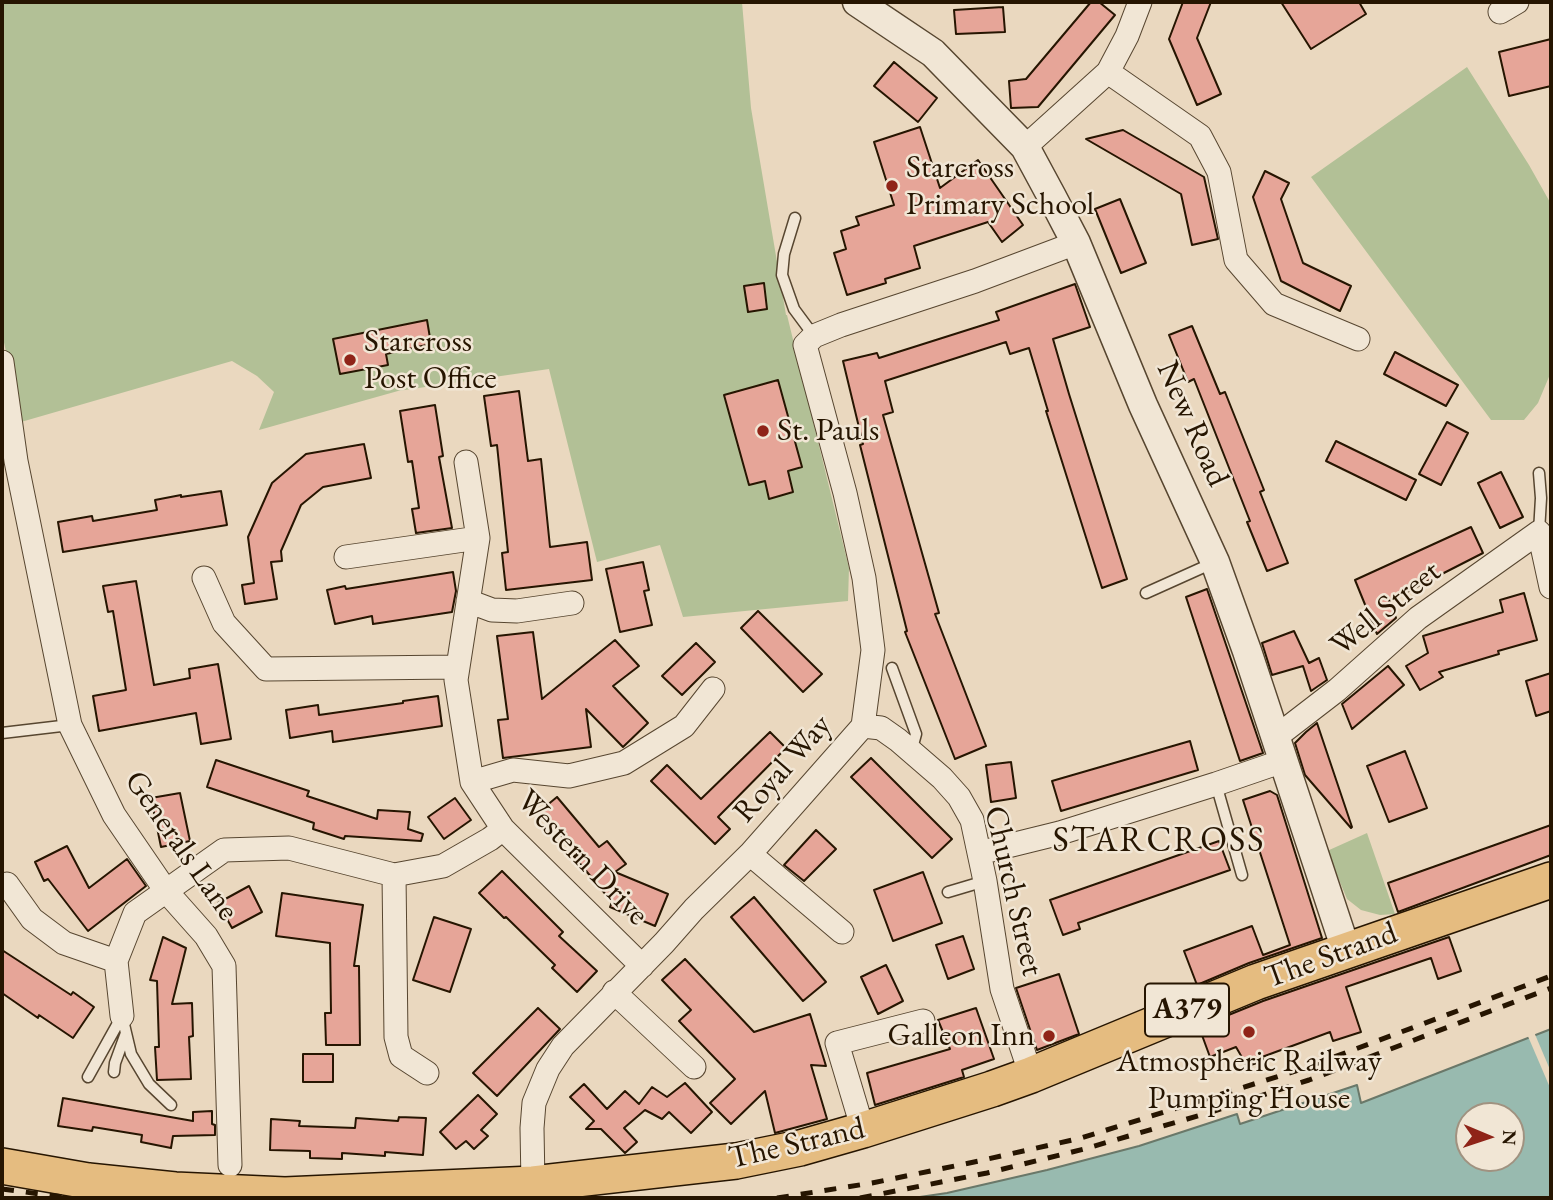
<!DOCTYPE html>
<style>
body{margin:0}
#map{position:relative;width:1553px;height:1200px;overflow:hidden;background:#ead8bf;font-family:"EB Garamond",serif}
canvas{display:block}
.frame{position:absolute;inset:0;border:4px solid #261501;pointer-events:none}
.north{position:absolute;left:1455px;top:1102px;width:70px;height:70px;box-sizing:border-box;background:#f1e6d5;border:2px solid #a09280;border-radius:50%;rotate:92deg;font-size:19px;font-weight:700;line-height:28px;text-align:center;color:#261501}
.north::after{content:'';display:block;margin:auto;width:24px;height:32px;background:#8f2418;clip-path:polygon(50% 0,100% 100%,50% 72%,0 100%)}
</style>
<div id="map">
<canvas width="1553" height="1200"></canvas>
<div class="frame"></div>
<div class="north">N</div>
</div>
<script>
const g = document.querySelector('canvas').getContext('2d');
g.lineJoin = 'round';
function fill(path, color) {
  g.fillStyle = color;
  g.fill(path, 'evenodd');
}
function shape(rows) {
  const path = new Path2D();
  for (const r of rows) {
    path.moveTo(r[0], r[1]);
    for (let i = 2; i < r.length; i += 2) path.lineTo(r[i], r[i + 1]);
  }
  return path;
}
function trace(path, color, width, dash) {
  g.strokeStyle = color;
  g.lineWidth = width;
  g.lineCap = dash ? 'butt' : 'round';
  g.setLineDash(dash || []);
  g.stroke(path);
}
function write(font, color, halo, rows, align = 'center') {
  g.font = font + ' "EB Garamond",serif';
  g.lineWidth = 5;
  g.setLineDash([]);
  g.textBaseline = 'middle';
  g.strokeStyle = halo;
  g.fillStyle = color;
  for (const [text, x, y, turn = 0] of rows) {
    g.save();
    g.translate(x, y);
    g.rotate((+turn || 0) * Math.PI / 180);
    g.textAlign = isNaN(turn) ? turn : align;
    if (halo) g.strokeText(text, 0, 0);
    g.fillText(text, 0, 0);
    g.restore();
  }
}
const green = shape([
 [2,2,742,2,751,108,786,315,787,315,849,568,848,601,683,617,660,545,597,562,549,369,398,391,259,430,274,392,257,376,232,361,21,422,2,333],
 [1467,67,1529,165,1551,204,1551,372,1538,403,1524,420,1491,420,1311,177],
 [1367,833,1395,914,1380,915,1361,910,1347,899,1327,851]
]);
const water = shape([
 [1551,1029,1551,1198,913,1198,947,1193,1047,1170,1139,1146,1237,1114,1240,1124,1357,1085,1361,1103,1551,1029],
 [1469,1116,1511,1116,1511,1158,1469,1158,1469,1116]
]);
const pier = shape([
 [1534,1032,1551,1072,1551,1090,1527,1034]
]);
const building = shape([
 [1091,2,1099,2,1115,15,1038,107,1011,108,1009,81,1026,79,1091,2],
 [1183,2,1211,2,1197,38,1221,94,1197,105,1169,39,1183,2],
 [1281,2,1359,2,1366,14,1311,49,1281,2],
 [1003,7,1005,32,956,34,954,10,1003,7],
 [1551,39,1551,86,1509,96,1499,52,1551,39],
 [894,62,937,98,918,122,874,86,894,62],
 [920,127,940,188,978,160,1023,225,1002,242,988,222,914,246,920,268,885,279,886,283,847,295,834,253,846,249,841,231,859,225,856,217,894,205,874,142,920,127],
 [1123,130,1204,177,1218,239,1192,245,1181,194,1086,139,1123,130],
 [1265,171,1289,183,1281,199,1303,263,1351,286,1340,311,1281,281,1253,197,1265,171],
 [1120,199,1146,263,1121,273,1095,209,1120,199],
 [764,283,767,309,748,312,744,286,764,283],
 [1075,284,1090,327,1053,339,1069,394,1127,579,1102,588,1046,411,1048,411,1029,348,1010,354,1006,342,885,381,893,412,883,415,939,613,935,614,986,746,955,759,905,632,907,631,860,445,863,444,843,361,877,353,879,358,999,320,996,312,1075,284],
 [427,320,431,344,386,354,388,365,340,374,333,339,427,320],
 [1192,326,1220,394,1225,392,1264,490,1260,492,1288,563,1267,571,1247,522,1250,521,1194,379,1188,382,1169,335,1192,326],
 [1395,352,1458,385,1446,406,1384,374,1395,352],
 [778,380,802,467,788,471,793,492,769,499,765,481,749,485,724,395,778,380],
 [519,391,528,461,541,459,550,547,587,542,592,580,506,590,502,553,508,552,497,445,491,446,484,396,519,391],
 [435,405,443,456,439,457,452,528,416,533,412,509,419,508,412,461,408,462,400,411,435,405],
 [1447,422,1468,433,1441,485,1419,474,1447,422],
 [1336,441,1416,480,1406,500,1326,461,1336,441],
 [364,444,371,478,323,487,301,505,281,551,282,561,271,562,277,599,245,604,242,585,254,583,248,537,272,483,306,454,364,444],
 [1501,472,1523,517,1500,528,1478,483,1501,472],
 [221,491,227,525,63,552,58,522,92,516,93,521,157,510,155,500,181,495,181,497,221,491],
 [1471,527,1483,553,1389,601,1396,618,1377,634,1355,580,1471,527],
 [643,562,649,590,644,591,652,625,620,632,606,569,643,562],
 [453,572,456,591,452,612,373,624,372,616,335,624,327,590,345,586,346,589,453,572],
 [136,581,154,685,190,678,189,669,218,664,231,739,201,744,196,713,99,731,93,696,126,690,113,611,108,612,103,586,136,581],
 [1207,589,1263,753,1240,761,1186,597,1207,589],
 [1524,593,1537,640,1498,651,1499,654,1439,672,1443,677,1420,690,1406,666,1428,653,1423,636,1503,612,1500,600,1524,593],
 [758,611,822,674,803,692,741,628,758,611],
 [1294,631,1309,663,1319,658,1327,680,1311,691,1303,666,1272,675,1262,643,1294,631],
 [533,632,542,699,615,640,639,666,613,686,648,723,623,747,586,709,591,747,503,758,498,720,508,719,497,636,533,632],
 [696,643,715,662,682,695,662,676,696,643],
 [1388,666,1404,685,1352,729,1342,704,1388,666],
 [1551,673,1551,711,1536,716,1526,681,1551,673],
 [438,696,442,726,333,742,332,731,290,738,286,710,318,705,319,715,403,703,403,701,438,696],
 [1317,723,1352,827,1351,828,1305,775,1295,743,1306,732,1317,723],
 [770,732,786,748,718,817,730,829,715,844,651,781,667,765,701,799,770,732],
 [1190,741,1198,770,1061,811,1052,781,1190,741],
 [1405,751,1427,808,1389,822,1367,766,1405,751],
 [871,758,952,839,932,858,851,777,871,758],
 [216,760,309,791,307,796,377,819,378,810,410,812,408,829,423,834,421,841,345,836,344,839,313,829,314,823,207,787,216,760],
 [1011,762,1016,798,991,802,986,765,1011,762],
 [1270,791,1277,795,1322,938,1249,963,1197,985,1184,951,1252,926,1263,955,1290,945,1243,800,1270,791],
 [180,793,190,841,161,847,151,798,180,793],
 [557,797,599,847,607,841,626,864,615,872,668,894,655,926,610,907,612,902,572,854,580,857,540,811,557,797],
 [455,798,471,820,444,839,428,817,455,798],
 [1551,825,1551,855,1398,912,1388,883,1551,825],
 [816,830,836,849,804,881,784,865,816,830],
 [1219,841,1230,870,1078,923,1080,929,1063,935,1050,900,1219,841],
 [67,846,89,888,127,859,146,886,88,931,48,879,44,881,35,862,67,846],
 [502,871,563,932,559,936,597,971,577,992,552,968,555,965,506,917,504,918,479,893,502,871],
 [923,872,942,923,893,941,874,890,923,872],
 [249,886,262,912,232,928,218,903,249,886],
 [282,893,363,905,354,966,359,966,360,1045,326,1045,325,1013,331,1013,330,943,276,936,282,893],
 [754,897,826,982,803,1001,731,917,754,897],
 [434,917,471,929,450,992,413,980,434,917],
 [963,936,974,969,948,979,936,945,963,936],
 [163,937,186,948,172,1004,192,1003,193,1036,189,1037,191,1079,157,1080,155,1047,159,1047,157,981,150,980,163,937],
 [1449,937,1461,971,1438,979,1431,958,1346,987,1361,1032,1333,1041,1330,1032,1262,1057,1264,1061,1247,1066,1236,1047,1210,1057,1199,1027,1263,1001,1449,937],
 [2,950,71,995,73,992,94,1007,73,1038,39,1015,38,1018,2,993,2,950],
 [685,959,754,1032,810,1014,826,1066,811,1065,827,1119,775,1133,765,1091,731,1124,710,1103,735,1079,679,1021,691,1010,662,980,685,959],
 [886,965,903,1001,878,1014,861,977,886,965],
 [1059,974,1079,1034,1037,1050,1016,988,1059,974],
 [538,1008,560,1029,497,1096,473,1073,538,1008],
 [976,1008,994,1059,962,1070,964,1077,875,1105,867,1073,950,1049,938,1020,976,1008],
 [303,1054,333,1054,333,1082,303,1082,303,1054],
 [685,1083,712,1112,691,1133,669,1112,662,1119,645,1110,624,1128,637,1142,625,1153,601,1129,586,1129,594,1121,570,1097,584,1084,607,1109,625,1091,639,1104,652,1087,667,1097,685,1083],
 [478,1095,497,1114,481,1130,488,1136,474,1149,466,1141,456,1149,440,1132,478,1095],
 [63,1098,193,1121,193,1112,212,1111,212,1124,215,1125,215,1135,173,1136,171,1148,141,1142,142,1135,93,1127,92,1131,58,1126,63,1098],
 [399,1117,426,1118,423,1155,385,1152,385,1156,342,1153,342,1159,310,1158,310,1151,270,1150,271,1119,300,1121,299,1126,355,1128,356,1118,398,1121,399,1117]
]);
const service = shape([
 [795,218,784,254,782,275,794,309,814,336],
 [1539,532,1541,498,1539,473],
 [1146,593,1215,562],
 [892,668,916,734,911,752],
 [2,733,70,725],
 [1216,784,1242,875],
 [948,892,985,881],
 [122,1016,131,1054,149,1084,171,1105],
 [114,1072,115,1063,126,1033],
 [88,1077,122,1016]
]);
const minor = shape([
 [1500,12,1517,2],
 [1108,72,1200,136,1219,172,1236,260,1274,304,1358,339],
 [1025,147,1108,72,1127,36,1140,2],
 [2,362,16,461,70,725,114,815,166,891,206,936,224,966,230,1165],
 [466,462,478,538,456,680,472,782,503,829,642,966],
 [346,557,478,538],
 [204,578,224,623,266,669,458,667],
 [468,601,492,610,517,611,572,603],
 [863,726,873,650,864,578,845,493,805,345,814,336,841,325,975,281,1076,243],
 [863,726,881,728,898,740,942,778,959,797,972,820,985,881,1002,989,1031,1075],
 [1276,737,1337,690,1418,618,1539,532,1551,587],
 [472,782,513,770,569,776,624,763,684,726,713,689],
 [979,853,1060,833,1216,784,1283,761],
 [750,854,842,932],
 [394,875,396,1037,401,1056,427,1073],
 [7,884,32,919,64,943,116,961,135,913,224,850,289,848,394,875,443,866,490,839,503,829],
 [116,961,122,1016],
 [614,992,694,1067],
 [863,1130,837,1043,923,1021],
 [533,1184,532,1128,534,1103,548,1069,563,1046,664,943,694,909,750,854,863,726]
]);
const tertiary = shape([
 [857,2,933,53,1025,147,1052,197,1076,243,1143,405,1215,562,1247,651,1346,950]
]);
const primary = shape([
 [2,1166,88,1181,175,1190,285,1195,533,1184,736,1161,800,1148,863,1130,992,1089,1031,1075,1256,982,1551,880]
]);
const rail = shape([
 [2,1189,71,1198],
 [777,1198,872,1183,979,1161,1081,1138,1302,1069,1551,976],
 [860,1198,987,1173,1084,1149,1208,1113,1309,1080,1551,988]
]);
const markers = [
 [892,186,7,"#8f2418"],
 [350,360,7,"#8f2418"],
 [763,431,7,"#8f2418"],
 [1249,1032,7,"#8f2418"],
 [1049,1036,7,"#8f2418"]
];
const shields = [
 [1187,1010,84]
];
const shieldNames = [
 ["A379",1187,1010]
];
const poiNames = [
 ["Starcross",906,168],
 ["Primary School",906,205],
 ["Starcross",364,342],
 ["Post Office",364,379],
 ["St. Pauls",777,431],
 ["Galleon Inn",1035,1036,"right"],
 ["Atmospheric Railway",1249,1062,"center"],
 ["Pumping House",1249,1099,"center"]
];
const streetNames = [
 ["New Road",1192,424,66],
 ["Well Street",1386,609,-39],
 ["Royal Way",783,769,-49],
 ["Generals Lane",181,846,55],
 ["Western Drive",582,858,46],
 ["Church Street",1013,891,77],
 ["The Strand",1331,956,-20],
 ["The Strand",797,1144,-13]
];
const quarterNames = [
 ["STARCROSS",1159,841]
];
fill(green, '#b2c096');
fill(water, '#98baaf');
trace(water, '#6a7869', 2);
fill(pier, '#ead8bf');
fill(building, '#e6a598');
trace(building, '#261501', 2);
trace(service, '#574630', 13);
trace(minor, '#574630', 25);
trace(tertiary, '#574630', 31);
trace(primary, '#261501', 38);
trace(service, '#f1e6d5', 10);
trace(minor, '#f1e6d5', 23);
trace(tertiary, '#f1e6d5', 28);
trace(primary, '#e5bc80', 35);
trace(rail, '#261501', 5, [12, 12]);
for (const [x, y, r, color] of markers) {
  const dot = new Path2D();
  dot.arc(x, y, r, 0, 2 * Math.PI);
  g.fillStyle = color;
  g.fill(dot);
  trace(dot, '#f1e6d5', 2.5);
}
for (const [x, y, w] of shields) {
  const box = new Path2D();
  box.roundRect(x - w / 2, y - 26.5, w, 53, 5);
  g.fillStyle = '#f1e6d5';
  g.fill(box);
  trace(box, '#261501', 2);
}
write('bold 30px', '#261501', null, shieldNames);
write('32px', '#261501', '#f1e6d5', poiNames, 'left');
write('32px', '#261501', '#f1e6d5', streetNames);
g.letterSpacing = '2px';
write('35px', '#261501', '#f1e6d5', quarterNames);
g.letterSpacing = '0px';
</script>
